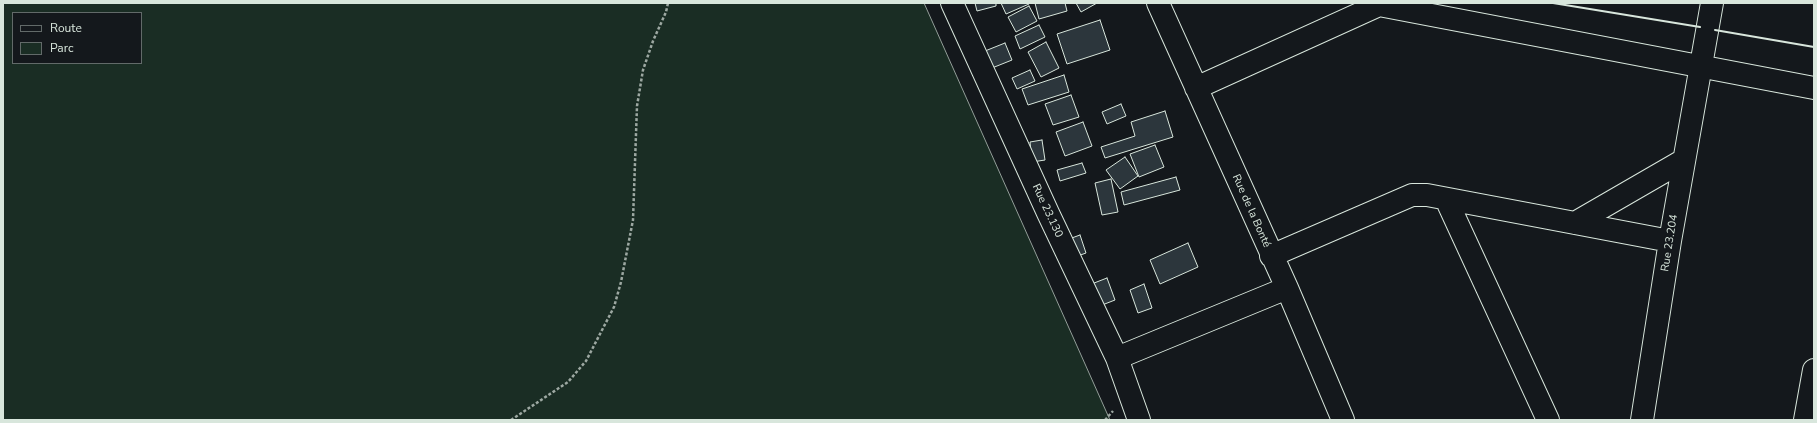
<!DOCTYPE html>
<meta charset="utf-8">
<style>
body{margin:0}
#map{position:relative;width:1817px;height:423px;overflow:hidden;background:#14181c;font-family:"Nunito Sans",sans-serif}
canvas{display:block}
.frame{position:absolute;inset:0;border:4px solid #d8e6dc;pointer-events:none}
.legend{position:absolute;left:12px;top:12px;width:130px;height:52px;box-sizing:border-box;background:#14181c;border:1px solid #626a69;margin:0;padding:5px 7px;list-style:none;font-size:12px;color:#d8e6dc}
.legend li{display:flex;align-items:center;gap:8px;height:20px}
.legend b{width:20px;border:1px solid #626a69}
</style>
<div id="map">
<canvas width="1817" height="423"></canvas>
<div class="frame"></div>
<ul class="legend">
<li><b style="height:5px;background:#14181c"></b>Route</li>
<li><b style="height:11px;background:#1a2d24"></b>Parc</li>
</ul>
</div>
<script>
const g = document.querySelector('canvas').getContext('2d');
g.lineJoin = 'round';
function fill(path, color) {
  g.fillStyle = color;
  g.fill(path, 'evenodd');
}
function shape(rows) {
  const path = new Path2D();
  for (const r of rows) {
    path.moveTo(r[0], r[1]);
    for (let i = 2; i < r.length; i += 2) path.lineTo(r[i], r[i + 1]);
  }
  return path;
}
function trace(path, color, width, dash) {
  g.strokeStyle = color;
  g.lineWidth = width;
  g.lineCap = dash ? 'butt' : 'round';
  g.setLineDash(dash || []);
  g.stroke(path);
}
function write(font, color, halo, rows, align = 'center') {
  g.font = font + ' "Nunito Sans",sans-serif';
  g.lineWidth = 3;
  g.setLineDash([]);
  g.textBaseline = 'middle';
  g.strokeStyle = halo;
  g.fillStyle = color;
  for (const [text, x, y, turn = 0] of rows) {
    g.save();
    g.translate(x, y);
    g.rotate((+turn || 0) * Math.PI / 180);
    g.textAlign = isNaN(turn) ? turn : align;
    if (halo) g.strokeText(text, 0, 0);
    g.fillText(text, 0, 0);
    g.restore();
  }
}
const green = shape([
 [3,3,924,3,1110,420,3,420,3,3],
 [13,13,141,13,141,63,13,63,13,13]
]);
const building = shape([
 [975,3,996,3,996,6,977,11,975,3],
 [1001,3,1028,3,1029,4,1006,14,1001,3],
 [1035,3,1065,3,1067,11,1039,19,1035,3],
 [1076,3,1097,3,1081,12,1076,3],
 [1029,6,1037,21,1016,32,1008,17,1029,6],
 [1100,20,1110,50,1067,64,1057,34,1100,20],
 [1039,25,1045,37,1020,49,1015,36,1039,25],
 [1046,42,1059,68,1041,77,1028,52,1046,42],
 [1005,43,1012,60,992,68,985,51,1005,43],
 [1030,70,1035,81,1017,89,1012,78,1030,70],
 [1064,75,1069,92,1028,105,1022,89,1064,75],
 [1071,95,1079,117,1053,125,1045,104,1071,95],
 [1121,104,1126,116,1107,124,1102,112,1121,104],
 [1165,111,1173,137,1105,158,1101,147,1135,136,1131,122,1165,111],
 [1083,122,1092,146,1065,156,1056,132,1083,122],
 [1042,140,1045,160,1032,162,1030,142,1042,140],
 [1155,145,1164,167,1139,177,1130,154,1155,145],
 [1125,157,1138,176,1120,189,1106,170,1125,157],
 [1082,163,1086,173,1060,181,1057,170,1082,163],
 [1176,177,1180,190,1124,205,1121,192,1176,177],
 [1111,179,1118,212,1102,215,1095,183,1111,179],
 [1080,235,1086,253,1075,257,1069,239,1080,235],
 [1188,243,1198,267,1160,284,1150,260,1188,243],
 [1107,278,1115,300,1097,307,1089,285,1107,278],
 [1144,284,1152,308,1138,313,1130,290,1144,284]
]);
const path = shape([
 [511,420,568,382,586,361,614,307,621,282,633,220,637,106,643,70,653,41,666,12,668,3],
 [1105,420,1113,411]
]);
const minor = shape([
 [952,3,1048,213,1117,358,1139,420],
 [1158,3,1287,288,1343,420],
 [1196,88,1379,5,1814,88],
 [1446,199,1548,420],
 [1575,223,1684,160],
 [1271,256,1412,195,1427,195,1670,241],
 [1117,358,1287,288],
 [1642,420,1670,241,1712,3],
 [1805,420,1814,370]
]);
const wall = shape([
 [1553,3,1700,27],
 [1715,30,1814,47]
]);
const streetNames = [
 ["Rue 23.130",1047,211,65],
 ["Rue de la Bonté",1251,211,66],
 ["Rue 23.204",1670,243,-81]
];
fill(green, '#1a2d24');
trace(green, '#939e99', 1);
fill(building, '#2c363c');
trace(building, '#d8e6dc', 1);
trace(minor, '#d8e6dc', 24);
trace(path, '#9da8a2', 2.5, [3, 2]);
trace(minor, '#14181c', 22);
trace(wall, '#d8e6dc', 2);
write('11px', '#d8e6dc', '#14181c', streetNames);
</script>
